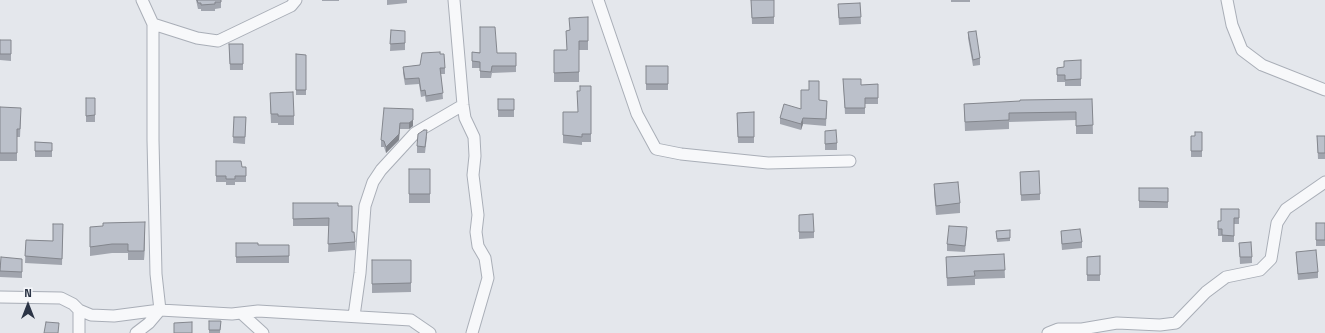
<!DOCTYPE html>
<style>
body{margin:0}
#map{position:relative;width:1325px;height:333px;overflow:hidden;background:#e4e7ec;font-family:"Titillium Web",sans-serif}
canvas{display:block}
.north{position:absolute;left:8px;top:285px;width:40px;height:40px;-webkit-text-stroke:3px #f4f6f9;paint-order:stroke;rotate:0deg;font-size:11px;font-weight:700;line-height:16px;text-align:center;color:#2b3445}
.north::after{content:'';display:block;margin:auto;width:14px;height:18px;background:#2b3445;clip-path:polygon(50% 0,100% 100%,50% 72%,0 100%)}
</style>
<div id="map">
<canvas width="1325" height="333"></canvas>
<div class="north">N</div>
</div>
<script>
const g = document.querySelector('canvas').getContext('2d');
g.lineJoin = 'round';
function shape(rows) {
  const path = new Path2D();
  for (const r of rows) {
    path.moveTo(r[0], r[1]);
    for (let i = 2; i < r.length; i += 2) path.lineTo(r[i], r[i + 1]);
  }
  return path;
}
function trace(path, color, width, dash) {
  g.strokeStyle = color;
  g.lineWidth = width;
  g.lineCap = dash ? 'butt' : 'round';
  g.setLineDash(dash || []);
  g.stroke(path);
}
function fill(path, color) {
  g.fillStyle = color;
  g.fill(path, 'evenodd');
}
const minor = shape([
 [454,0,463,105,465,118,474,137,475,156,473,175,478,215,476,232,478,246,485,258,488,278,472,333],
 [598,0,637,114,656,149,681,154,768,163,850,161],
 [1227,0,1232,25,1242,50,1262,65,1325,90],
 [153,24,197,38,218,41,291,6,296,0],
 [0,297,61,298,73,304,79,310,91,315,114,316,160,310,232,314,258,311,411,320,430,333],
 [79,310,79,333],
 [241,313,263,333],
 [354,316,360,273,365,206,373,182,381,170,415,133,463,105],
 [136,333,149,323,160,310,156,274,153,140,153,24,142,0],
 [1048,333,1058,329,1082,329,1117,323,1160,325,1176,323,1206,292,1226,277,1260,270,1271,259,1277,223,1286,209,1325,182]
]);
const wall = shape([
 [196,0,221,0,221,8,215,9,215,11,201,11,201,9,198,9],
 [322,0,339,0,339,1,322,1],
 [387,0,407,0,407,3,387,5],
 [751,0,774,0,774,24,752,24],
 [951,0,970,0,970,2,951,2],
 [860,3,861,24,839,25,838,10],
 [391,30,405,43,405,50,390,51],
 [566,31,588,41,588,50,579,50,579,82,554,82,554,50,567,50],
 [968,32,980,58,980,65,973,66,968,38],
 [0,40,11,40,11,61,0,60],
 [229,44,243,44,243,70,230,70],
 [472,52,497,53,516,53,516,72,492,73,491,78,480,78,480,68,472,68],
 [296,54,306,55,306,95,296,95],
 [440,54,445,68,445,74,441,74,443,99,426,102,425,96,421,97,419,84,405,85,403,73,403,67,420,65],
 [1081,60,1081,86,1065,86,1065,82,1057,82,1057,68,1064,67],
 [646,66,668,66,668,90,646,90],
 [843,79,861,85,878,84,878,104,865,104,865,114,845,114],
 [591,86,591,142,582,142,582,145,563,143,563,112,578,112,580,91],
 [809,90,819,100,827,101,826,126,803,124,801,130,780,124,780,118,801,109],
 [86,98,95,98,95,122,86,122],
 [498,99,514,99,514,117,498,117],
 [1092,99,1093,134,1076,134,1076,120,1009,122,1009,129,965,131,964,104],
 [270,102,294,116,294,125,278,125,278,123,271,123],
 [0,107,21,116,20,137,17,137,17,161,0,161],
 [413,109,413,126,409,129,400,129,399,140,386,153,384,147,381,147,381,140],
 [754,112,754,143,738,143,737,113],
 [234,117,246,117,245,144,233,143],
 [825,131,837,143,837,150,825,150],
 [1202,132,1202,157,1191,157,1191,136,1195,136],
 [427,136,425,153,417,153,417,146],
 [1317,136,1325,136,1325,159,1318,159],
 [35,142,52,143,52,157,35,157],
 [216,161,242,167,246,167,246,182,235,182,235,185,226,185,226,182,216,182],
 [409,169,430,169,430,203,409,203],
 [1020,172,1040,194,1040,200,1021,201],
 [934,184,960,203,960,213,936,215,934,193],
 [1139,188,1168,188,1168,208,1139,208],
 [293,203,338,206,352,232,355,242,355,250,328,252,329,226,293,226],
 [1239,209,1239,224,1234,224,1234,242,1222,242,1222,236,1218,236,1218,221,1221,221],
 [799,221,814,232,814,238,799,239],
 [1316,223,1325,223,1325,246,1316,246],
 [63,224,62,265,25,263,26,240,53,241],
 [90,227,145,232,144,260,128,260,128,253,112,253,90,256],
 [1010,230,1010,241,997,242,996,231],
 [1061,231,1082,242,1082,248,1062,250,1061,237],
 [967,233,965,252,947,251,947,244],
 [236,243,258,245,289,245,289,263,236,263],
 [1239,243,1252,257,1252,263,1240,264],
 [1296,252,1318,272,1318,278,1298,280],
 [1004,254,1005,278,975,279,975,285,947,286,946,257],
 [1100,256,1100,281,1087,281,1087,257],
 [372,260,411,260,411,292,372,293],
 [22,265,22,278,0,277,0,266],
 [209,321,221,321,220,333,209,333]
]);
const shadedWall = shape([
 [413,109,413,126,409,129,409,123],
 [803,118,803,124,801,130,801,124],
 [400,123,399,140,386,153,386,147],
 [145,222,145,232,144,260,144,251]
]);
const building = shape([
 [197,0,221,0,221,2,215,2,215,4,201,5,201,3,198,3,197,0],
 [751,0,774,0,774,17,752,18,751,0],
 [860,3,861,17,839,18,838,4,860,3],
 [588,17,588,41,579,41,579,72,554,73,554,50,567,50,566,31,570,30,569,18,588,17],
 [480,27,495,27,497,53,516,53,516,66,492,66,491,72,480,71,480,62,472,61,472,52,480,53,480,27],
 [391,30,405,31,405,43,390,44,391,30],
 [976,31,980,58,973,60,968,32,976,31],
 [0,40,11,40,11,54,0,54,0,40],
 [229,44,243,44,243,64,230,64,229,44],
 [440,52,440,54,444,54,445,68,440,68,443,93,426,96,425,90,421,91,419,78,405,79,403,67,420,65,422,53,440,52],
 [296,54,306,55,306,90,296,90,296,54],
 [1081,60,1081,79,1065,80,1065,75,1057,75,1057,68,1064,67,1064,61,1081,60],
 [646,66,668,66,668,84,646,84,646,66],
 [843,79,861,79,861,85,878,84,878,98,865,98,865,108,845,108,843,79],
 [809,81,819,81,819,100,827,101,826,119,803,118,801,124,780,118,784,104,801,109,801,90,809,90,809,81],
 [580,86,591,86,591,134,582,134,582,137,563,135,563,112,578,112,577,91,580,91,580,86],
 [293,92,294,116,278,116,278,114,271,114,270,93,293,92],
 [86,98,95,98,95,115,86,116,86,98],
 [498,99,514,99,514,110,498,110,498,99],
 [1092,99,1093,125,1076,126,1076,112,1009,113,1009,120,965,122,964,104,1020,101,1020,100,1092,99],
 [0,107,21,108,20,129,17,129,17,153,0,153,0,107],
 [384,108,413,109,413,120,409,123,400,123,399,134,386,147,384,141,381,140,384,108],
 [754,112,754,137,738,137,737,113,754,112],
 [234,117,246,117,245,137,233,137,234,117],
 [424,130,427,130,425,147,417,146,418,134,424,130],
 [836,130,837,143,825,144,825,131,836,130],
 [1195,132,1202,132,1202,151,1191,151,1191,136,1195,136,1195,132],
 [1317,136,1325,136,1325,153,1318,153,1317,136],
 [35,142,52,143,52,151,35,151,35,142],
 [216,161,241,161,242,167,246,167,246,176,235,176,235,179,226,179,226,176,216,176,216,161],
 [409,169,430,169,430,194,409,194,409,169],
 [1039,171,1040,194,1021,195,1020,172,1039,171],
 [958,182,960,203,936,206,934,184,958,182],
 [1139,188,1168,188,1168,202,1139,201,1139,188],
 [293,203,338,203,338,206,352,206,352,232,354,232,355,242,328,244,329,218,293,219,293,203],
 [1221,209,1239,209,1239,218,1234,218,1234,236,1222,235,1222,229,1218,229,1218,221,1221,221,1221,209],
 [813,214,814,232,799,232,799,215,813,214],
 [145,222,144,251,128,251,128,244,112,244,90,247,90,227,103,226,103,223,145,222],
 [1316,223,1325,223,1325,240,1316,240,1316,223],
 [53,224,63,224,62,259,25,256,26,240,53,241,53,224],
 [949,226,967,227,965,246,947,244,949,226],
 [1080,229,1082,242,1062,244,1061,231,1080,229],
 [1010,230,1010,238,997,239,996,231,1010,230],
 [1251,242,1252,257,1240,257,1239,243,1251,242],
 [236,243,258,243,258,245,289,245,289,256,236,257,236,243],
 [1316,250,1318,272,1298,274,1296,252,1316,250],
 [1004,254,1005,270,974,271,975,276,947,278,946,257,1004,254],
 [1100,256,1100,275,1087,275,1087,257,1100,256],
 [1,257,22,259,22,272,0,271,1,257],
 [372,260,411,260,411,283,372,284,372,260],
 [209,321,221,321,220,330,209,330,209,321],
 [46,322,59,323,58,333,44,333,46,322],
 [192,322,192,333,174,333,174,323,192,322]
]);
trace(minor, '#a9aeb7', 13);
trace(minor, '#f7f8fa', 11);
fill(wall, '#a1a5ae');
fill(shadedWall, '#83868d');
fill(building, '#bbc0ca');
trace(building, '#83868d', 1);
</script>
